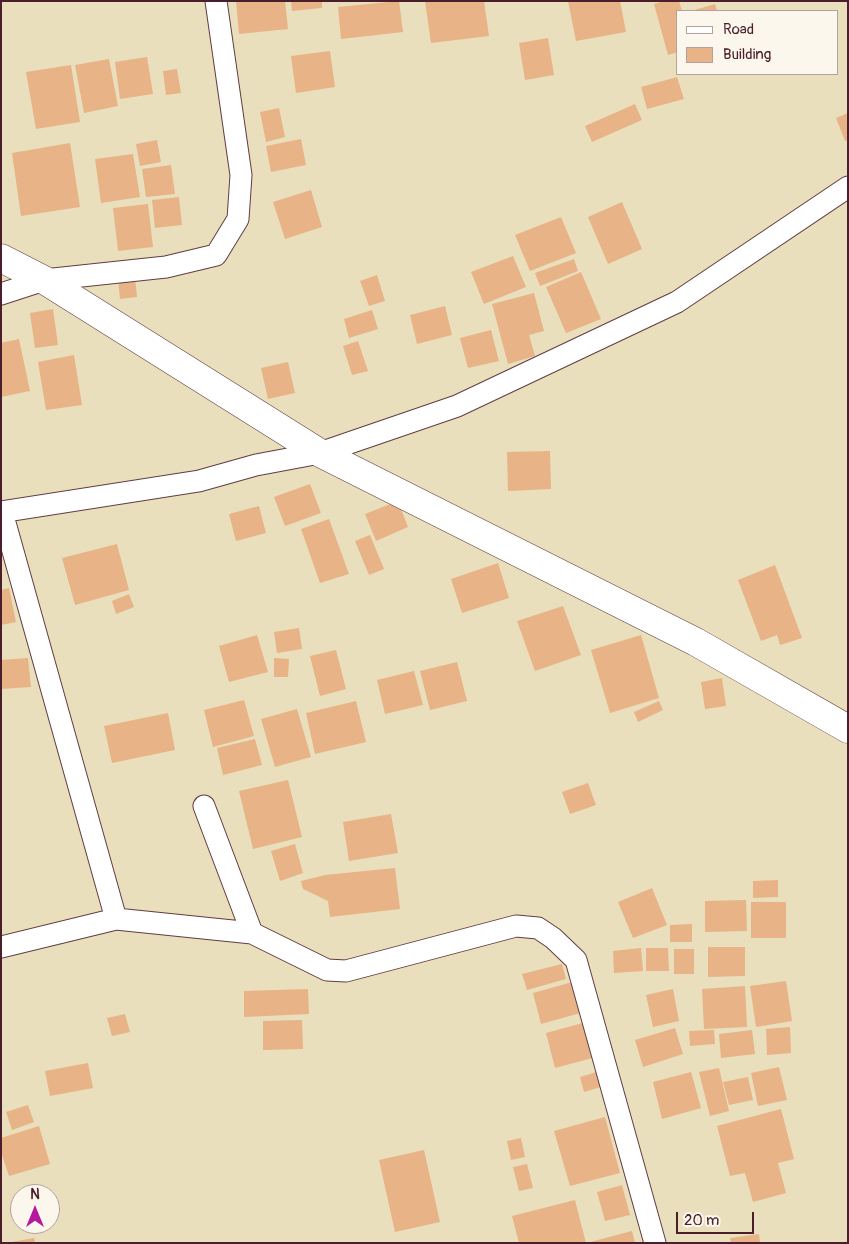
<!DOCTYPE html>
<style>
body{margin:0}
#map{position:relative;width:849px;height:1244px;overflow:hidden;background:#e9dfbc;font-family:Pangolin,sans-serif}
canvas{display:block}
.frame{position:absolute;inset:0;border:2px solid #4a1f2b;pointer-events:none}
.legend{position:absolute;left:676px;top:10px;width:162px;height:65px;box-sizing:border-box;background:#fbf7ec;border:1px solid #b4a19f;margin:0;padding:6px 9px;list-style:none;font-size:15px;color:#4a1f2b}
.legend li{display:flex;align-items:center;gap:10px;height:25px}
.legend b{width:25px;border:1px solid #b4a19f}
.north{position:absolute;left:10px;top:1184px;width:50px;height:50px;box-sizing:border-box;background:#fbf7ec;border:1px solid #b4a19f;border-radius:50%;rotate:0deg;font-size:14px;font-weight:700;line-height:20px;text-align:center;color:#4a1f2b}
.north::after{content:'';display:block;margin:auto;width:18px;height:22px;background:#b5179e;clip-path:polygon(50% 0,100% 100%,50% 72%,0 100%)}
.scale{position:absolute;left:676px;top:1212px;width:78px;height:22px;box-sizing:border-box;border:2px solid #4a1f2b;border-top:0;padding-left:6px;font-size:15px;line-height:18px;white-space:nowrap;color:#4a1f2b;-webkit-text-stroke:4px #fbf7ec;paint-order:stroke}
</style>
<div id="map">
<canvas width="849" height="1244"></canvas>
<div class="frame"></div>
<ul class="legend">
<li><b style="height:6px;background:#fff"></b>Road</li>
<li><b style="height:14px;background:#e8b387"></b>Building</li>
</ul>
<div class="north">N</div>
<div class="scale">20 m</div>
</div>
<script>
const g = document.querySelector('canvas').getContext('2d');
g.lineJoin = 'round';
function fill(path, color) {
  g.fillStyle = color;
  g.fill(path, 'evenodd');
}
function shape(rows) {
  const path = new Path2D();
  for (const r of rows) {
    path.moveTo(r[0], r[1]);
    for (let i = 2; i < r.length; i += 2) path.lineTo(r[i], r[i + 1]);
  }
  return path;
}
function trace(path, color, width, dash) {
  g.strokeStyle = color;
  g.lineWidth = width;
  g.lineCap = dash ? 'butt' : 'round';
  g.setLineDash(dash || []);
  g.stroke(path);
}
const building = shape([
 [236,1,285,1,288,29,239,34],
 [291,1,322,1,322,8,292,11],
 [399,1,403,32,341,39,338,7],
 [425,1,484,1,489,36,431,43],
 [568,1,620,1,626,32,576,41],
 [664,1,679,1,682,11,678,11,678,52,668,55,654,4],
 [715,4,717,11,691,11],
 [548,38,554,75,525,80,519,43],
 [330,51,335,87,296,93,291,56],
 [147,57,153,94,120,99,115,62],
 [109,59,118,106,84,113,75,65],
 [71,65,80,122,36,129,26,72],
 [177,69,181,93,166,95,163,71],
 [677,77,684,99,647,109,641,87],
 [635,104,642,120,592,142,585,126],
 [279,108,285,137,266,142,260,112],
 [848,113,848,140,845,141,836,118],
 [301,139,306,165,271,172,266,146],
 [157,140,161,162,140,166,136,144],
 [70,143,80,207,21,216,12,153],
 [133,154,140,197,101,203,95,159],
 [171,165,175,194,146,197,142,169],
 [311,190,322,227,285,239,273,202],
 [179,197,182,225,155,228,152,200],
 [622,202,642,249,608,264,588,217],
 [148,204,153,247,118,251,113,208],
 [561,217,576,253,530,271,515,235],
 [513,256,526,287,484,304,471,272],
 [574,259,578,271,540,286,535,273],
 [581,272,601,319,566,333,546,287],
 [377,275,385,301,369,306,360,281],
 [135,277,137,297,120,299,118,279],
 [534,293,544,331,529,335,535,356,508,364,492,304],
 [445,306,452,335,417,344,410,315],
 [53,309,58,345,35,348,30,313],
 [372,310,378,329,349,338,344,319],
 [491,330,499,361,468,368,460,338],
 [19,339,30,391,1,397,1,343],
 [358,341,368,371,352,375,343,346],
 [74,355,82,405,46,410,38,362],
 [288,362,295,393,268,399,261,368],
 [550,451,551,489,508,491,507,452],
 [310,484,321,513,285,526,274,497],
 [398,501,408,527,376,541,365,514],
 [259,506,266,533,236,541,229,514],
 [329,519,349,574,320,583,301,529],
 [370,535,384,569,369,575,355,541],
 [117,544,129,590,75,605,62,558],
 [498,563,509,598,462,613,451,579],
 [775,565,802,638,780,645,777,635,761,641,738,580],
 [9,588,16,622,1,625,1,590],
 [129,594,134,607,116,614,112,601],
 [563,606,581,655,535,671,517,621],
 [299,628,302,649,277,653,274,632],
 [257,635,268,672,229,682,219,646],
 [641,635,659,698,610,713,591,650],
 [336,650,346,689,320,696,310,656],
 [28,658,31,687,1,689,1,660],
 [274,658,289,659,288,677,274,677],
 [457,662,467,701,430,710,420,671],
 [414,671,423,705,385,714,377,680],
 [722,678,726,706,705,709,701,682],
 [244,700,254,736,213,747,204,710],
 [356,701,366,742,315,754,306,713],
 [659,701,663,710,638,722,634,712],
 [297,709,311,757,275,767,261,719],
 [168,713,175,750,112,763,104,726],
 [255,739,262,765,223,775,217,748],
 [288,780,302,837,253,849,239,791],
 [588,783,596,805,570,814,562,792],
 [391,814,398,853,349,861,343,822],
 [295,844,303,873,280,881,271,851],
 [395,868,400,909,330,917,328,901,303,889,301,881,325,875],
 [778,880,778,897,753,898,753,881],
 [652,888,667,925,633,938,618,902],
 [746,900,747,931,705,932,705,901],
 [751,902,786,902,786,938,751,938],
 [692,924,692,942,670,942,670,925],
 [708,947,745,947,745,976,708,977],
 [641,948,643,971,614,973,613,951],
 [646,948,668,948,669,971,646,971],
 [674,949,694,949,694,974,674,974],
 [562,964,566,979,527,990,522,974],
 [576,981,584,1012,541,1024,533,993],
 [786,981,792,1021,756,1027,750,986],
 [745,986,747,1027,704,1029,702,989],
 [308,989,309,1014,244,1017,244,991],
 [673,989,679,1021,653,1027,646,995],
 [125,1014,130,1032,112,1036,107,1018],
 [302,1020,303,1049,263,1050,263,1021],
 [590,1021,600,1056,555,1068,546,1033],
 [790,1027,791,1053,767,1055,766,1029],
 [675,1028,683,1054,643,1067,635,1040],
 [714,1030,715,1044,690,1046,689,1031],
 [752,1030,755,1054,721,1058,719,1034],
 [88,1063,93,1088,50,1096,45,1071],
 [779,1067,787,1100,758,1106,751,1073],
 [719,1068,729,1111,710,1116,699,1072],
 [600,1071,604,1086,584,1092,580,1077],
 [691,1072,701,1108,662,1119,653,1082],
 [748,1077,753,1100,729,1105,723,1082],
 [28,1105,34,1122,12,1130,6,1112],
 [781,1109,794,1159,778,1163,786,1193,753,1202,745,1173,730,1176,717,1126],
 [605,1117,620,1173,570,1186,554,1131],
 [39,1126,50,1164,9,1176,1,1152,1,1138],
 [521,1138,525,1157,511,1160,507,1141],
 [424,1150,440,1222,395,1232,379,1160],
 [527,1164,533,1188,519,1191,513,1167],
 [622,1185,630,1215,605,1221,597,1192],
 [575,1200,586,1243,519,1243,512,1216],
 [632,1231,635,1243,590,1243,590,1242],
 [759,1234,760,1243,731,1243,730,1238],
 [34,1238,35,1243,12,1243,12,1242]
]);
const minor = shape([
 [1,294,44,280,166,267,216,255,238,219,241,175,216,1],
 [1,512,199,481,256,465,320,453,457,406,677,302,848,187],
 [2,512,116,919],
 [204,806,252,933],
 [1,947,116,919,252,933,327,970,346,971,516,926,538,928,553,938,576,960,655,1243]
]);
const tertiary = shape([
 [1,258,44,280,320,453,696,642,848,729]
]);
fill(building, '#e8b387');
trace(minor, '#623c41', 23);
trace(tertiary, '#623c41', 29);
trace(minor, '#fff', 21);
trace(tertiary, '#fff', 28);
</script>
